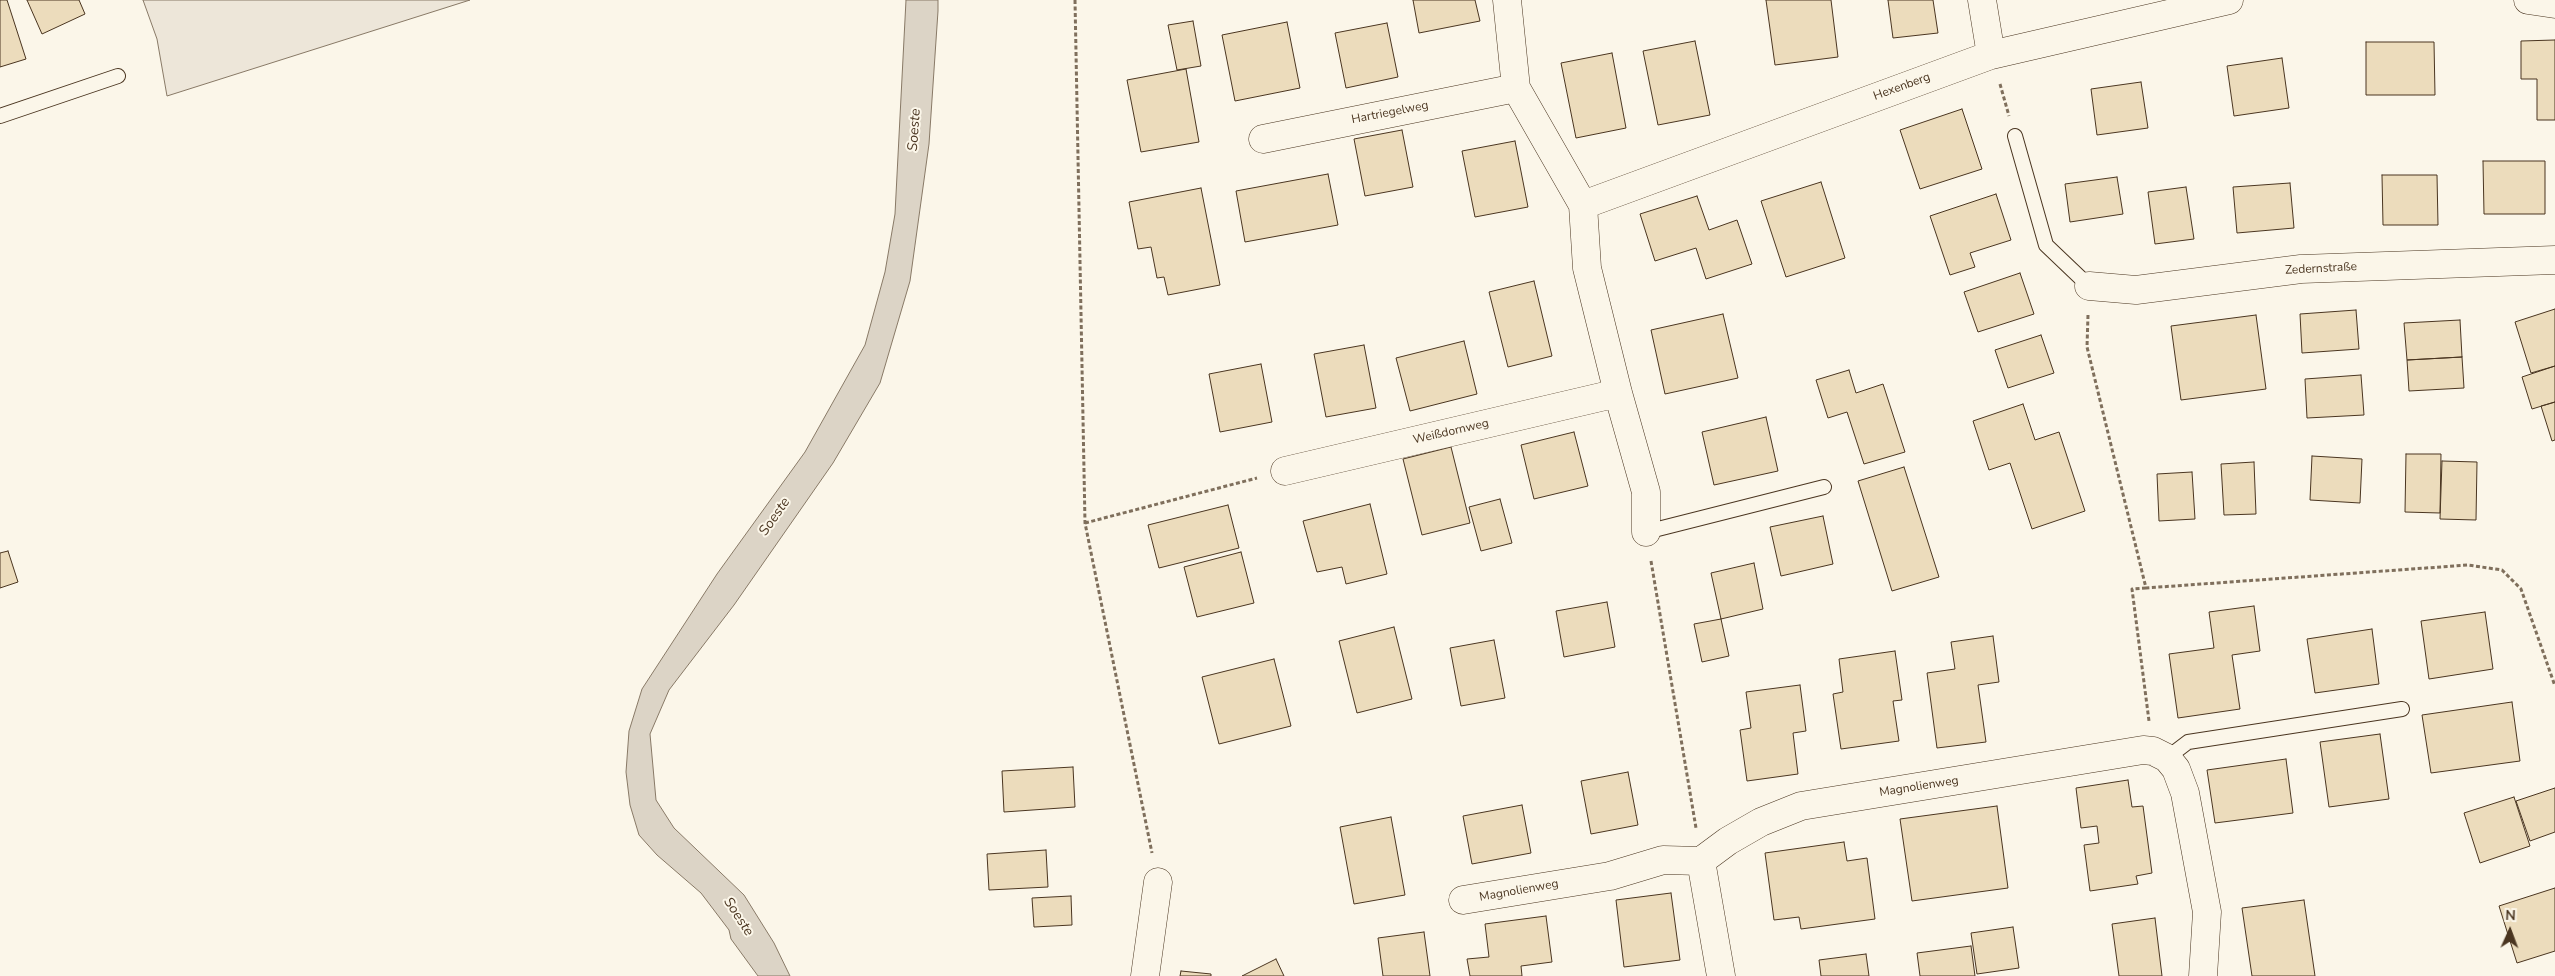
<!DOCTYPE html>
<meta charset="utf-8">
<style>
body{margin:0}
#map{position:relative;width:2555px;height:976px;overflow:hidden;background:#fbf6e9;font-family:"Nunito Sans",sans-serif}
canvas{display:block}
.north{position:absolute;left:2485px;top:906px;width:50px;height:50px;-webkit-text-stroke:4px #fbf6e9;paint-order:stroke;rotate:2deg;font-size:14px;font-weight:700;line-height:20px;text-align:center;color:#4a3520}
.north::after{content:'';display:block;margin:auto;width:18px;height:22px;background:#4a3520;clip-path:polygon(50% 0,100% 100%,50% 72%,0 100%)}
</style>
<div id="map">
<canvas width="2555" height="976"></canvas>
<div class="north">N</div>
</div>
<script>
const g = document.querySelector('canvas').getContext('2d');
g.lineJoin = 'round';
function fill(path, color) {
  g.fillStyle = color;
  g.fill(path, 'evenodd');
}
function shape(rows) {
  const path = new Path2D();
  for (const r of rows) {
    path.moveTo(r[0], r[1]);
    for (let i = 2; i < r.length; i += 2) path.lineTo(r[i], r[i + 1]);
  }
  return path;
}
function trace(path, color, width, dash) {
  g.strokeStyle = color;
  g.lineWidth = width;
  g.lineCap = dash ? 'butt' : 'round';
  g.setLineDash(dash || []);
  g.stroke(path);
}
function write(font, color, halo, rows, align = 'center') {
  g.font = font + ' "Nunito Sans",sans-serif';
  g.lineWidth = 4;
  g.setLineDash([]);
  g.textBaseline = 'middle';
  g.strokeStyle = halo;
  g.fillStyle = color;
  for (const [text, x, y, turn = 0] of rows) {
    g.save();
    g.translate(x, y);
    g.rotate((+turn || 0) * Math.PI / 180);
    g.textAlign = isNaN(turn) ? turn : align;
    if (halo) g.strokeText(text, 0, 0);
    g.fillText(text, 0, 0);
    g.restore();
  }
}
const green = shape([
 [143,0,470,0,167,96,157,39,143,0]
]);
const water = shape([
 [906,0,938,0,938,11,929,144,910,281,880,383,833,463,734,605,669,690,650,734,656,800,674,828,744,895,774,943,790,976,758,976,731,939,729,930,701,893,657,855,639,835,630,805,626,772,629,731,642,689,717,574,805,452,865,345,885,272,895,214,906,0]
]);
const building = shape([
 [0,0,7,0,26,59,0,67,0,0],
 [27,0,79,0,85,14,42,34,27,0],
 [1413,0,1475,0,1480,21,1419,33,1413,0],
 [1766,0,1831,0,1838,57,1775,65,1766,0],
 [1888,0,1933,0,1938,33,1893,38,1888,0],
 [1193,21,1201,66,1177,70,1168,25,1193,21],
 [1287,22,1300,88,1235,101,1222,35,1287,22],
 [1387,23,1398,77,1346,88,1335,33,1387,23],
 [2555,40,2555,120,2537,120,2537,79,2521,79,2521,41,2555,40],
 [1695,41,1710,115,1658,125,1643,51,1695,41],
 [2366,42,2434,42,2435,95,2366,95,2366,42],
 [1612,53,1626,128,1576,138,1561,63,1612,53],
 [2282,58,2289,108,2234,116,2227,66,2282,58],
 [1186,69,1199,142,1141,152,1127,80,1186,69],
 [2141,82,2148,128,2097,135,2091,89,2141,82],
 [1962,109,1982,169,1920,189,1900,130,1962,109],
 [1402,130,1413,187,1365,196,1354,139,1402,130],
 [1515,141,1528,207,1475,217,1462,151,1515,141],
 [2483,161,2545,161,2545,214,2484,214,2483,161],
 [1328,174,1338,225,1245,242,1236,191,1328,174],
 [2382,175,2437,175,2438,225,2383,225,2382,175],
 [2117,177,2123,214,2070,222,2065,184,2117,177],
 [1821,182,1845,258,1786,277,1761,201,1821,182],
 [2290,183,2294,228,2237,233,2233,187,2290,183],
 [2186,187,2194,239,2155,244,2148,192,2186,187],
 [1201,188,1220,285,1168,295,1164,277,1157,278,1151,247,1138,249,1129,202,1201,188],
 [1996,194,2011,240,1970,253,1975,267,1950,275,1930,216,1996,194],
 [1697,196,1709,230,1737,220,1752,264,1706,279,1696,248,1655,261,1640,214,1697,196],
 [2020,273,2034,314,1978,332,1964,292,2020,273],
 [1534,281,1552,356,1508,367,1489,292,1534,281],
 [2555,309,2555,366,2531,373,2515,322,2555,309],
 [2356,310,2359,349,2302,353,2300,314,2356,310],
 [1723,314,1738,378,1665,394,1651,330,1723,314],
 [2256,315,2266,389,2181,400,2171,326,2256,315],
 [2460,320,2462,357,2407,360,2404,323,2460,320],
 [2041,335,2054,373,2008,388,1995,350,2041,335],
 [1464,341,1477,394,1410,411,1396,358,1464,341],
 [1364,345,1376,408,1326,417,1314,354,1364,345],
 [2462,357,2464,388,2409,391,2407,360,2462,357],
 [1261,364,1272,422,1220,432,1209,374,1261,364],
 [2555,366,2555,402,2532,409,2522,377,2555,366],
 [1849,370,1856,393,1883,384,1905,452,1864,464,1847,412,1828,418,1816,380,1849,370],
 [2361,375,2364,415,2307,418,2305,379,2361,375],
 [2555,402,2555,440,2552,441,2541,406,2555,402],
 [2023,404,2035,440,2059,432,2085,511,2032,529,2010,463,1989,470,1973,421,2023,404],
 [1766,417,1778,471,1714,485,1702,432,1766,417],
 [1574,432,1588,486,1534,499,1521,445,1574,432],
 [1451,447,1470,523,1422,535,1403,459,1451,447],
 [2406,454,2441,454,2440,513,2405,512,2406,454],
 [2312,456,2362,459,2360,503,2310,500,2312,456],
 [2442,461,2477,462,2476,520,2440,519,2442,461],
 [2254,462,2256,514,2224,515,2221,464,2254,462],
 [1904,467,1939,577,1892,591,1858,481,1904,467],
 [2192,472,2195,519,2159,521,2157,474,2192,472],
 [1500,499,1512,543,1481,551,1469,507,1500,499],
 [1370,504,1387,574,1346,584,1342,567,1317,572,1303,521,1370,504],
 [1228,505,1239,548,1159,568,1148,525,1228,505],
 [1823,516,1833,564,1781,576,1770,527,1823,516],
 [8,551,18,582,0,588,0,553,8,551],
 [1241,552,1254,603,1197,617,1184,567,1241,552],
 [1754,563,1763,609,1721,619,1711,573,1754,563],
 [1607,602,1615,647,1564,657,1556,611,1607,602],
 [2254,606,2260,651,2232,655,2240,709,2178,718,2169,654,2214,648,2209,612,2254,606],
 [2485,612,2493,669,2429,679,2421,621,2485,612],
 [1721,619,1729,656,1702,662,1694,624,1721,619],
 [1394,627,1412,699,1357,713,1339,641,1394,627],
 [2372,629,2379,684,2315,693,2307,639,2372,629],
 [1993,636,1999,682,1978,685,1986,742,1937,748,1927,673,1955,669,1951,642,1993,636],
 [1494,640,1505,698,1461,706,1450,648,1494,640],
 [1895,651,1902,700,1893,701,1899,741,1841,749,1833,694,1843,692,1839,659,1895,651],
 [1274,659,1291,726,1219,744,1202,677,1274,659],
 [1800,685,1806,731,1793,733,1798,774,1747,781,1740,730,1751,728,1746,692,1800,685],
 [2512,702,2520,761,2431,773,2422,715,2512,702],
 [2380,734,2389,799,2329,807,2320,742,2380,734],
 [2286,759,2293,813,2215,823,2207,770,2286,759],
 [1073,767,1075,807,1004,812,1002,771,1073,767],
 [1628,772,1638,825,1591,834,1581,781,1628,772],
 [2128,780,2132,807,2143,806,2152,873,2136,876,2138,884,2090,891,2084,845,2099,843,2097,826,2081,828,2076,788,2128,780],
 [2555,788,2555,832,2530,841,2516,801,2555,788],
 [2514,797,2530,846,2480,863,2464,813,2514,797],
 [1522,805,1531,853,1472,864,1463,816,1522,805],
 [1997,806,2008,888,1912,901,1900,819,1997,806],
 [1391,817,1405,895,1354,904,1340,827,1391,817],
 [1844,842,1847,861,1867,858,1875,919,1801,929,1799,917,1774,920,1765,853,1844,842],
 [1046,850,1048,887,989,890,987,854,1046,850],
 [2555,888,2555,951,2517,963,2499,906,2555,888],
 [1671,893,1680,960,1624,967,1616,900,1671,893],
 [1071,896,1072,925,1034,927,1032,898,1071,896],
 [2304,900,2315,976,2252,976,2242,908,2304,900],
 [1546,916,1552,962,1521,966,1522,976,1470,976,1467,959,1489,957,1485,924,1546,916],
 [2155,918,2162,976,2119,976,2112,924,2155,918],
 [2013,927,2019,968,1977,974,1971,933,2013,927],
 [1424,932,1430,976,1383,976,1378,938,1424,932],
 [1971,946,1975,976,1920,976,1917,953,1971,946],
 [1866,954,1869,976,1821,976,1819,960,1866,954],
 [1276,959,1284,976,1242,976,1276,959],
 [1181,971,1211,974,1211,976,1180,976,1181,971]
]);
const path = shape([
 [1075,0,1085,523,1152,853],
 [2000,84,2009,116],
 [2088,315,2087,347,2146,588,2468,565,2502,570,2521,589,2555,686],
 [1085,523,1257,478],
 [1651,561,1696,828],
 [2146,588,2132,589,2149,721]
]);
const service = shape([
 [0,116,118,76],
 [2015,136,2046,245,2089,286],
 [1646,532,1824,487],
 [2167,758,2188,742,2402,709]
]);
const minor = shape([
 [1507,0,1516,88,1583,205,1587,268,1618,393,1646,492,1646,532],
 [1982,0,1991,55],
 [2528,0,2555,4],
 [1263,139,1516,88],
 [1583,205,1991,55,2229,0],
 [2089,286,2136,290,2301,269,2555,260],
 [1285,471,1618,393],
 [1701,861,1721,976],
 [1463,900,1610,876,1663,860,1701,861,1728,841,1761,822,1801,806,2143,750,2153,751,2167,758,2176,769,2185,793,2207,912,2203,976],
 [1145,976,1158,882]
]);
const streetNames = [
 ["Hexenberg",1902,87,-20],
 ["Hartriegelweg",1390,113,-11],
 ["Zedernstraße",2321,269,-3],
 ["Weißdornweg",1451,432,-13],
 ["Magnolienweg",1919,787,-9],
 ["Magnolienweg",1519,891,-10]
];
const waterNames = [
 ["Soeste",915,130,-86],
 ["Soeste",775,517,-55],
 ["Soeste",738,917,57]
];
fill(green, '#ede6d9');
trace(green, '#887966', 1);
fill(water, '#dcd4c6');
trace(water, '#887966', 1);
fill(building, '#ecdcbc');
trace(building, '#4a3520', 1);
trace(service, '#4a3520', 16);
trace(minor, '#4a3520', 29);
trace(path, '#7f6f5c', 3, [4, 2.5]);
trace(service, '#fbf6e9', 14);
trace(minor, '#fbf6e9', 28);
write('12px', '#4a3520', '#fbf6e9', streetNames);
write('italic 14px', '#4a3520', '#fbf6e9', waterNames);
</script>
